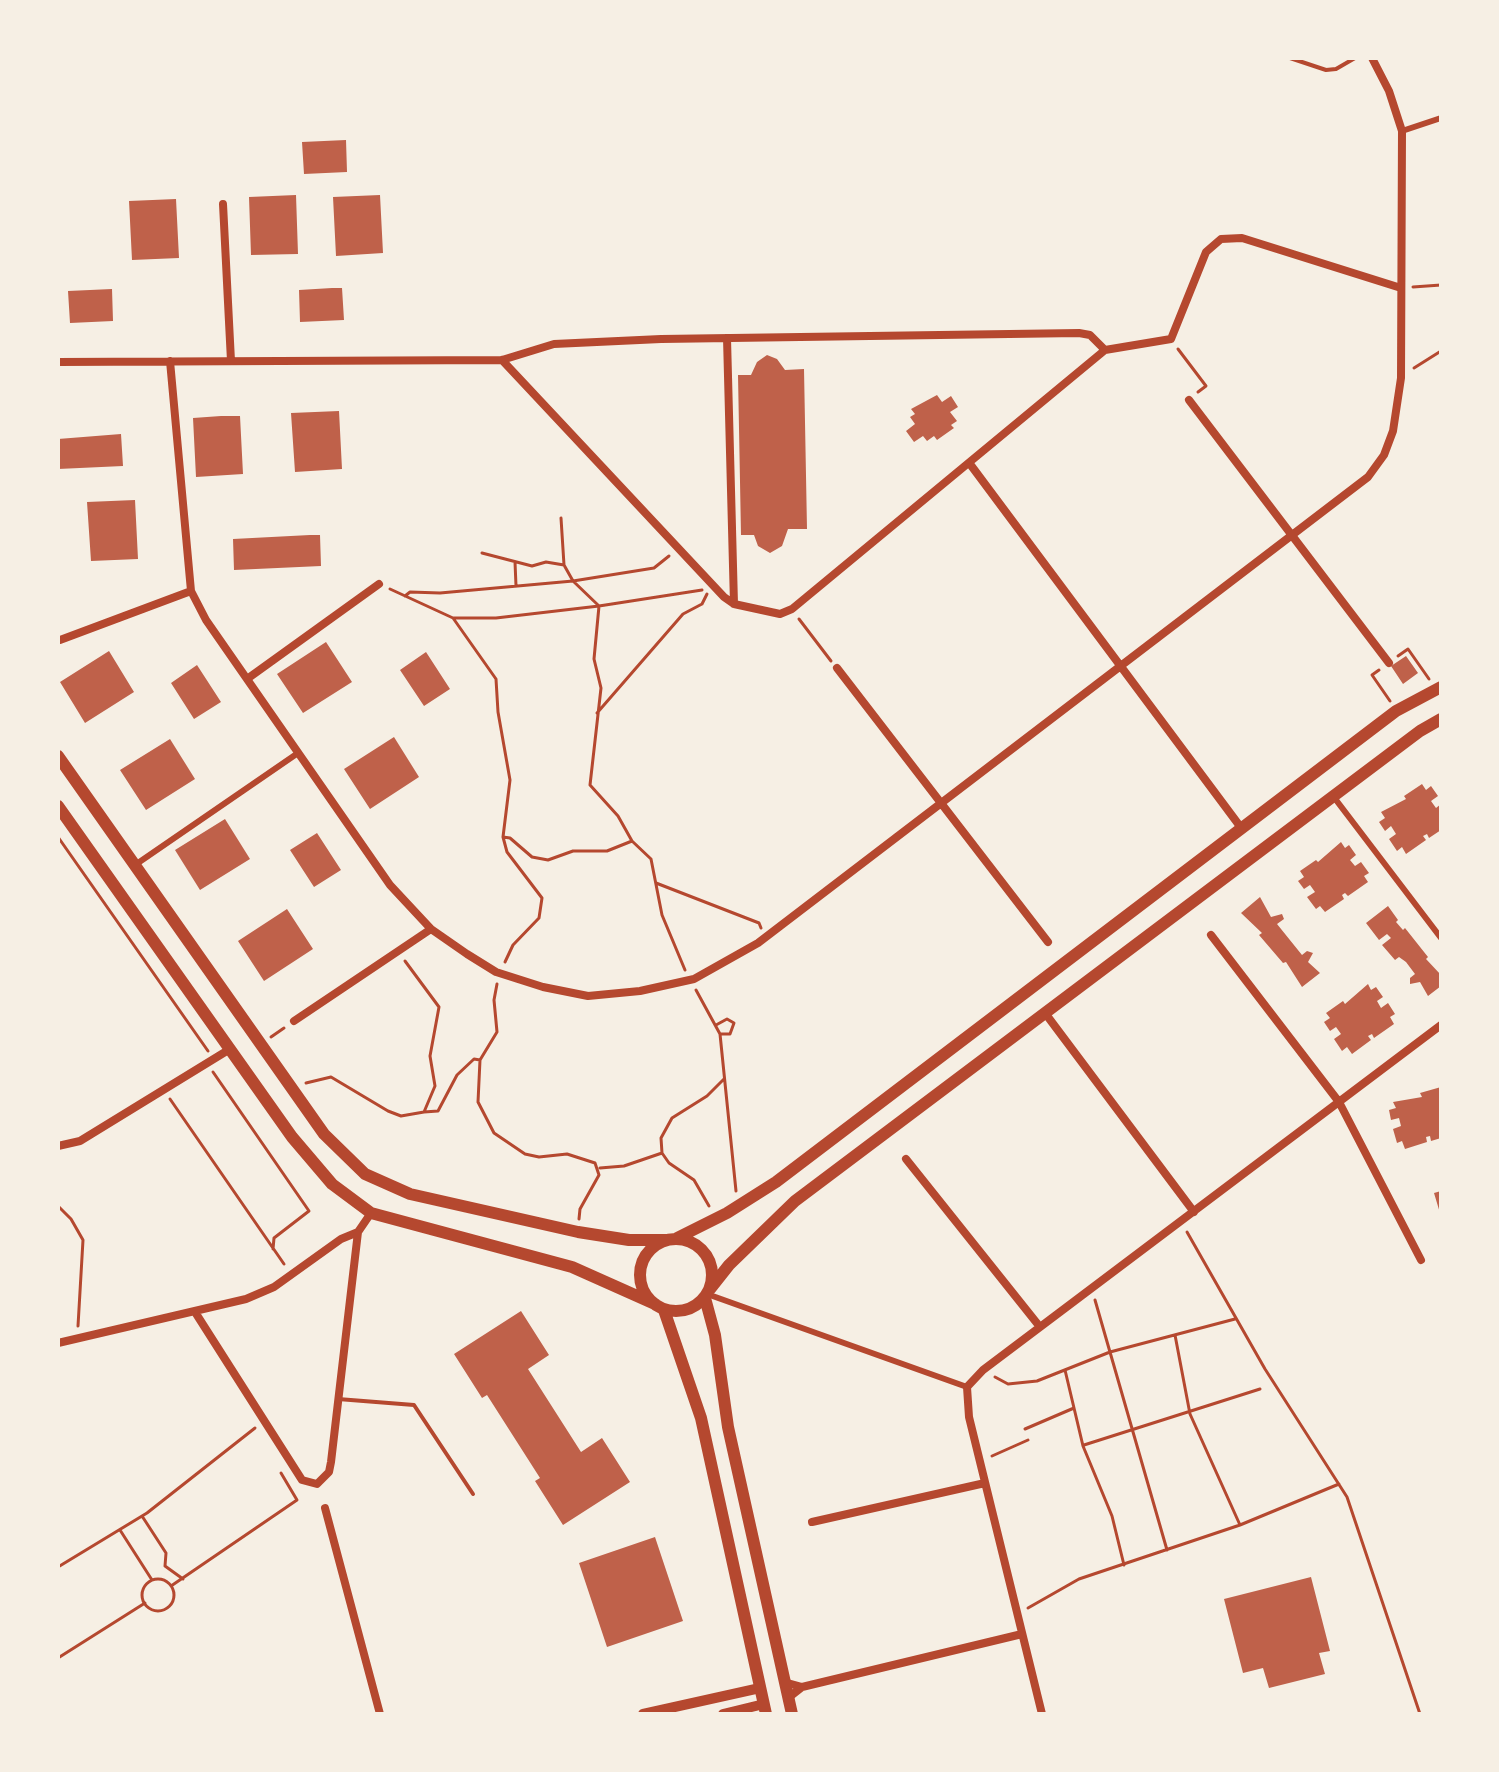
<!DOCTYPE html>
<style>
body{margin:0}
#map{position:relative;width:1499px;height:1772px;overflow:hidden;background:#f6efe4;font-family:"Work Sans",sans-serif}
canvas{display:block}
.frame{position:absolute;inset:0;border:60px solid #f6efe4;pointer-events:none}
</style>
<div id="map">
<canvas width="1499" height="1772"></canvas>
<div class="frame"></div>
</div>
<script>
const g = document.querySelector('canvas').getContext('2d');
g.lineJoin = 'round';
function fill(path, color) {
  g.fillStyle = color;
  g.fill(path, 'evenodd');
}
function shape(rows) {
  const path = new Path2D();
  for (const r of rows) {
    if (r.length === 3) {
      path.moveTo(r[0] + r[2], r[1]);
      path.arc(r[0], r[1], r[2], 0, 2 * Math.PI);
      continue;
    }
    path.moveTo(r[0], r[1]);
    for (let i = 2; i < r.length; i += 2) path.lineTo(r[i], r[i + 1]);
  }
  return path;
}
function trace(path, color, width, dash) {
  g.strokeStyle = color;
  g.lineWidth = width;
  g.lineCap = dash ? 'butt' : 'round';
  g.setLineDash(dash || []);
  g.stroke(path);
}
const building = shape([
 [346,140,347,172,304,174,302,142],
 [296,195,298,254,251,255,249,197],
 [380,195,383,253,336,256,333,197],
 [176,199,179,258,132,260,129,201],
 [332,288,342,288,344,320,300,322,299,290],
 [112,289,113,321,70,323,68,291],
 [767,355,777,359,785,370,804,369,807,529,788,529,782,546,770,553,758,546,754,535,741,535,738,375,751,375,757,362],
 [937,395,942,402,951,396,958,407,950,412,957,421,951,425,954,428,937,440,934,436,927,441,923,436,914,442,906,431,915,424,910,417,915,414,911,409],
 [339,411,342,469,295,472,291,413],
 [221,416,240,416,243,474,196,477,193,418],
 [121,434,123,466,58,469,58,439],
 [135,500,138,559,91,561,87,502],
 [310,535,320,535,321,566,234,570,233,539],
 [326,642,352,682,303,713,277,674],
 [109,651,134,692,85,723,60,682],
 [426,652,450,689,424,706,400,670],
 [1406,656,1418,673,1403,684,1391,666],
 [197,665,221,702,194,719,171,683],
 [394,737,419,777,370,809,344,769],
 [170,739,195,779,146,810,120,770],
 [1422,784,1426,790,1431,786,1438,796,1431,801,1436,808,1441,804,1441,830,1429,838,1427,834,1423,836,1426,840,1406,854,1402,847,1397,851,1389,839,1396,834,1391,826,1385,831,1379,822,1385,818,1381,812,1406,799,1404,796],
 [225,819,250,859,200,890,175,850],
 [317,833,341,870,314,887,290,850],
 [1341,842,1345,848,1349,845,1356,855,1350,860,1355,866,1361,862,1369,873,1364,876,1368,882,1348,896,1345,893,1342,895,1344,899,1325,912,1320,906,1316,909,1307,897,1315,892,1310,885,1304,889,1298,881,1304,877,1300,871,1316,860,1318,862],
 [1260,897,1271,917,1282,914,1284,919,1277,924,1302,955,1307,951,1313,953,1308,962,1320,973,1302,987,1286,962,1283,963,1259,935,1262,933,1241,913],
 [1388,906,1398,920,1396,922,1403,930,1405,928,1428,957,1426,959,1441,975,1441,986,1428,996,1420,982,1410,984,1410,978,1415,974,1406,962,1399,957,1395,960,1382,945,1391,938,1387,934,1379,940,1366,923],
 [287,909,313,949,264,981,238,941],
 [1368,984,1371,990,1376,987,1383,997,1377,1001,1381,1008,1388,1003,1395,1014,1390,1017,1394,1024,1374,1038,1372,1034,1368,1036,1371,1040,1352,1054,1347,1047,1342,1051,1334,1039,1341,1034,1336,1027,1330,1031,1324,1022,1330,1018,1326,1013,1343,1001,1345,1004],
 [1441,1087,1441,1138,1431,1141,1430,1136,1426,1137,1427,1142,1405,1149,1402,1141,1397,1143,1393,1129,1401,1126,1399,1118,1391,1120,1389,1110,1396,1108,1393,1102,1422,1097,1420,1093],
 [1441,1191,1441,1212,1440,1213,1434,1193],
 [521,1311,549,1355,528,1369,581,1452,602,1438,630,1482,563,1525,535,1481,540,1478,487,1395,482,1398,454,1354],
 [655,1537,683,1621,607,1647,579,1563],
 [1311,1577,1330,1651,1319,1653,1325,1674,1269,1688,1263,1668,1243,1673,1224,1599]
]);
const path = shape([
 [1413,287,1441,285],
 [1178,349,1206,386,1198,392],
 [1414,368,1441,351],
 [482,553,532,566,546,562,564,565],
 [515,562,516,586],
 [390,589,453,618,496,618,599,606,702,590],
 [405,596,410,592,440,593,573,581,564,565,561,518],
 [453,618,496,679,498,712,510,780,503,837,507,852,542,898,539,918,513,945,505,962],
 [799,619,831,661],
 [1398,656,1408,649,1429,679],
 [1379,670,1372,675,1390,701],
 [597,713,683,614,702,604,707,594],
 [58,837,208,1051],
 [503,837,510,838,532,857,548,860,573,851,607,851,632,841,651,859,662,915,685,970],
 [632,841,618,816,590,785,601,688,594,659,599,606,573,581,654,568,669,556],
 [656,883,759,923,761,928],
 [497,984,494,1000,497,1032,480,1060,478,1102,494,1133,525,1154,539,1157,567,1154,595,1163,599,1175,580,1209,579,1219],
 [696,990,720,1034,736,1191],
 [716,1025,727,1019,734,1023,730,1034,720,1034],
 [271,1037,284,1028],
 [213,1072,309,1211,274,1238,273,1249],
 [306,1083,331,1077,388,1111,401,1116,424,1112,435,1086,430,1056,439,1007,405,961],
 [170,1099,284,1264],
 [424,1112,438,1111,457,1075,474,1059,480,1060],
 [600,1168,624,1166,662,1153],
 [58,1206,71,1219,83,1240,78,1326],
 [709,1206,694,1180,669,1163,662,1153,661,1138,672,1118,707,1096,724,1079],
 [1187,1232,1265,1369,1347,1497,1420,1714],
 [1095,1300,1167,1550],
 [1175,1335,1190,1414,1240,1525],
 [1065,1370,1083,1446,1112,1516,1124,1565],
 [995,1377,1008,1384,1037,1381,1110,1352,1235,1319],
 [1025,1429,1074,1408],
 [1084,1445,1260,1389],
 [992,1456,1028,1440],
 [142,1516,166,1553,165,1566,183,1579],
 [120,1530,152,1580],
 [58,1567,147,1513,255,1428],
 [158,1595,16],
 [171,1586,297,1500,281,1473],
 [1028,1608,1079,1579,1240,1525,1339,1484],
 [58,1658,145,1603]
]);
const service = shape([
 [1290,58,1326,70,1336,69,1355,58],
 [338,1399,414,1405,473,1494]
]);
const pedestrian = shape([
 [1402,131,1441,118],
 [1333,796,1441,938],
 [135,865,298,753],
 [707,1294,967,1387]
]);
const minor = shape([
 [223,204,231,361],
 [727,338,734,604],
 [502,360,724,597,734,604,780,614,792,609,1105,350,1171,339,1206,252,1221,239,1242,238,1401,288],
 [170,361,191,591,206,620,390,885,431,929,467,954,496,972,543,987,588,996,640,991,694,979,758,943,1368,477,1384,455,1393,431,1401,378,1402,131,1389,91,1372,58],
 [58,362,502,360,554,344,661,339,1079,333,1090,335,1105,350],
 [1189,400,1389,663],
 [970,464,1242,829],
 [60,640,191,591],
 [837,668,1048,942],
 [247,679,379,584],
 [1211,935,1339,1102,1421,1260],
 [1045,1013,1194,1212],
 [294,1021,431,929],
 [58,1146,80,1141,230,1049],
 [906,1159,1040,1327],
 [195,1312,302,1480,317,1484,329,1472,331,1462,358,1232],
 [58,1343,246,1299,274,1287,341,1239,358,1232,371,1213],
 [325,1508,380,1714],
 [812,1522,985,1483],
 [784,1682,802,1687,788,1698],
 [802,1687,1022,1634],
 [1042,1714,969,1417,967,1387,983,1370,1441,1025]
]);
const tertiary = shape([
 [643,1714,760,1688],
 [723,1714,764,1704]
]);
const secondary = shape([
 [58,756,324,1134,365,1174,410,1194,578,1232,629,1240,666,1240],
 [58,806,292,1137,332,1184,371,1213,572,1267,655,1304],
 [677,1238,727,1213,776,1182,1396,711,1441,687],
 [676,1275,36],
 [710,1289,729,1265,795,1201,1420,731,1441,719],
 [705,1298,715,1335,728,1427,792,1714],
 [664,1310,701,1418,766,1714]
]);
fill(building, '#bf614a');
trace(path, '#b5482f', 3);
trace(service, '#b5482f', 4);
trace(pedestrian, '#b5482f', 6);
trace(minor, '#b5482f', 8);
trace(tertiary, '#b5482f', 10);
trace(secondary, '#b5482f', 12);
</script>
